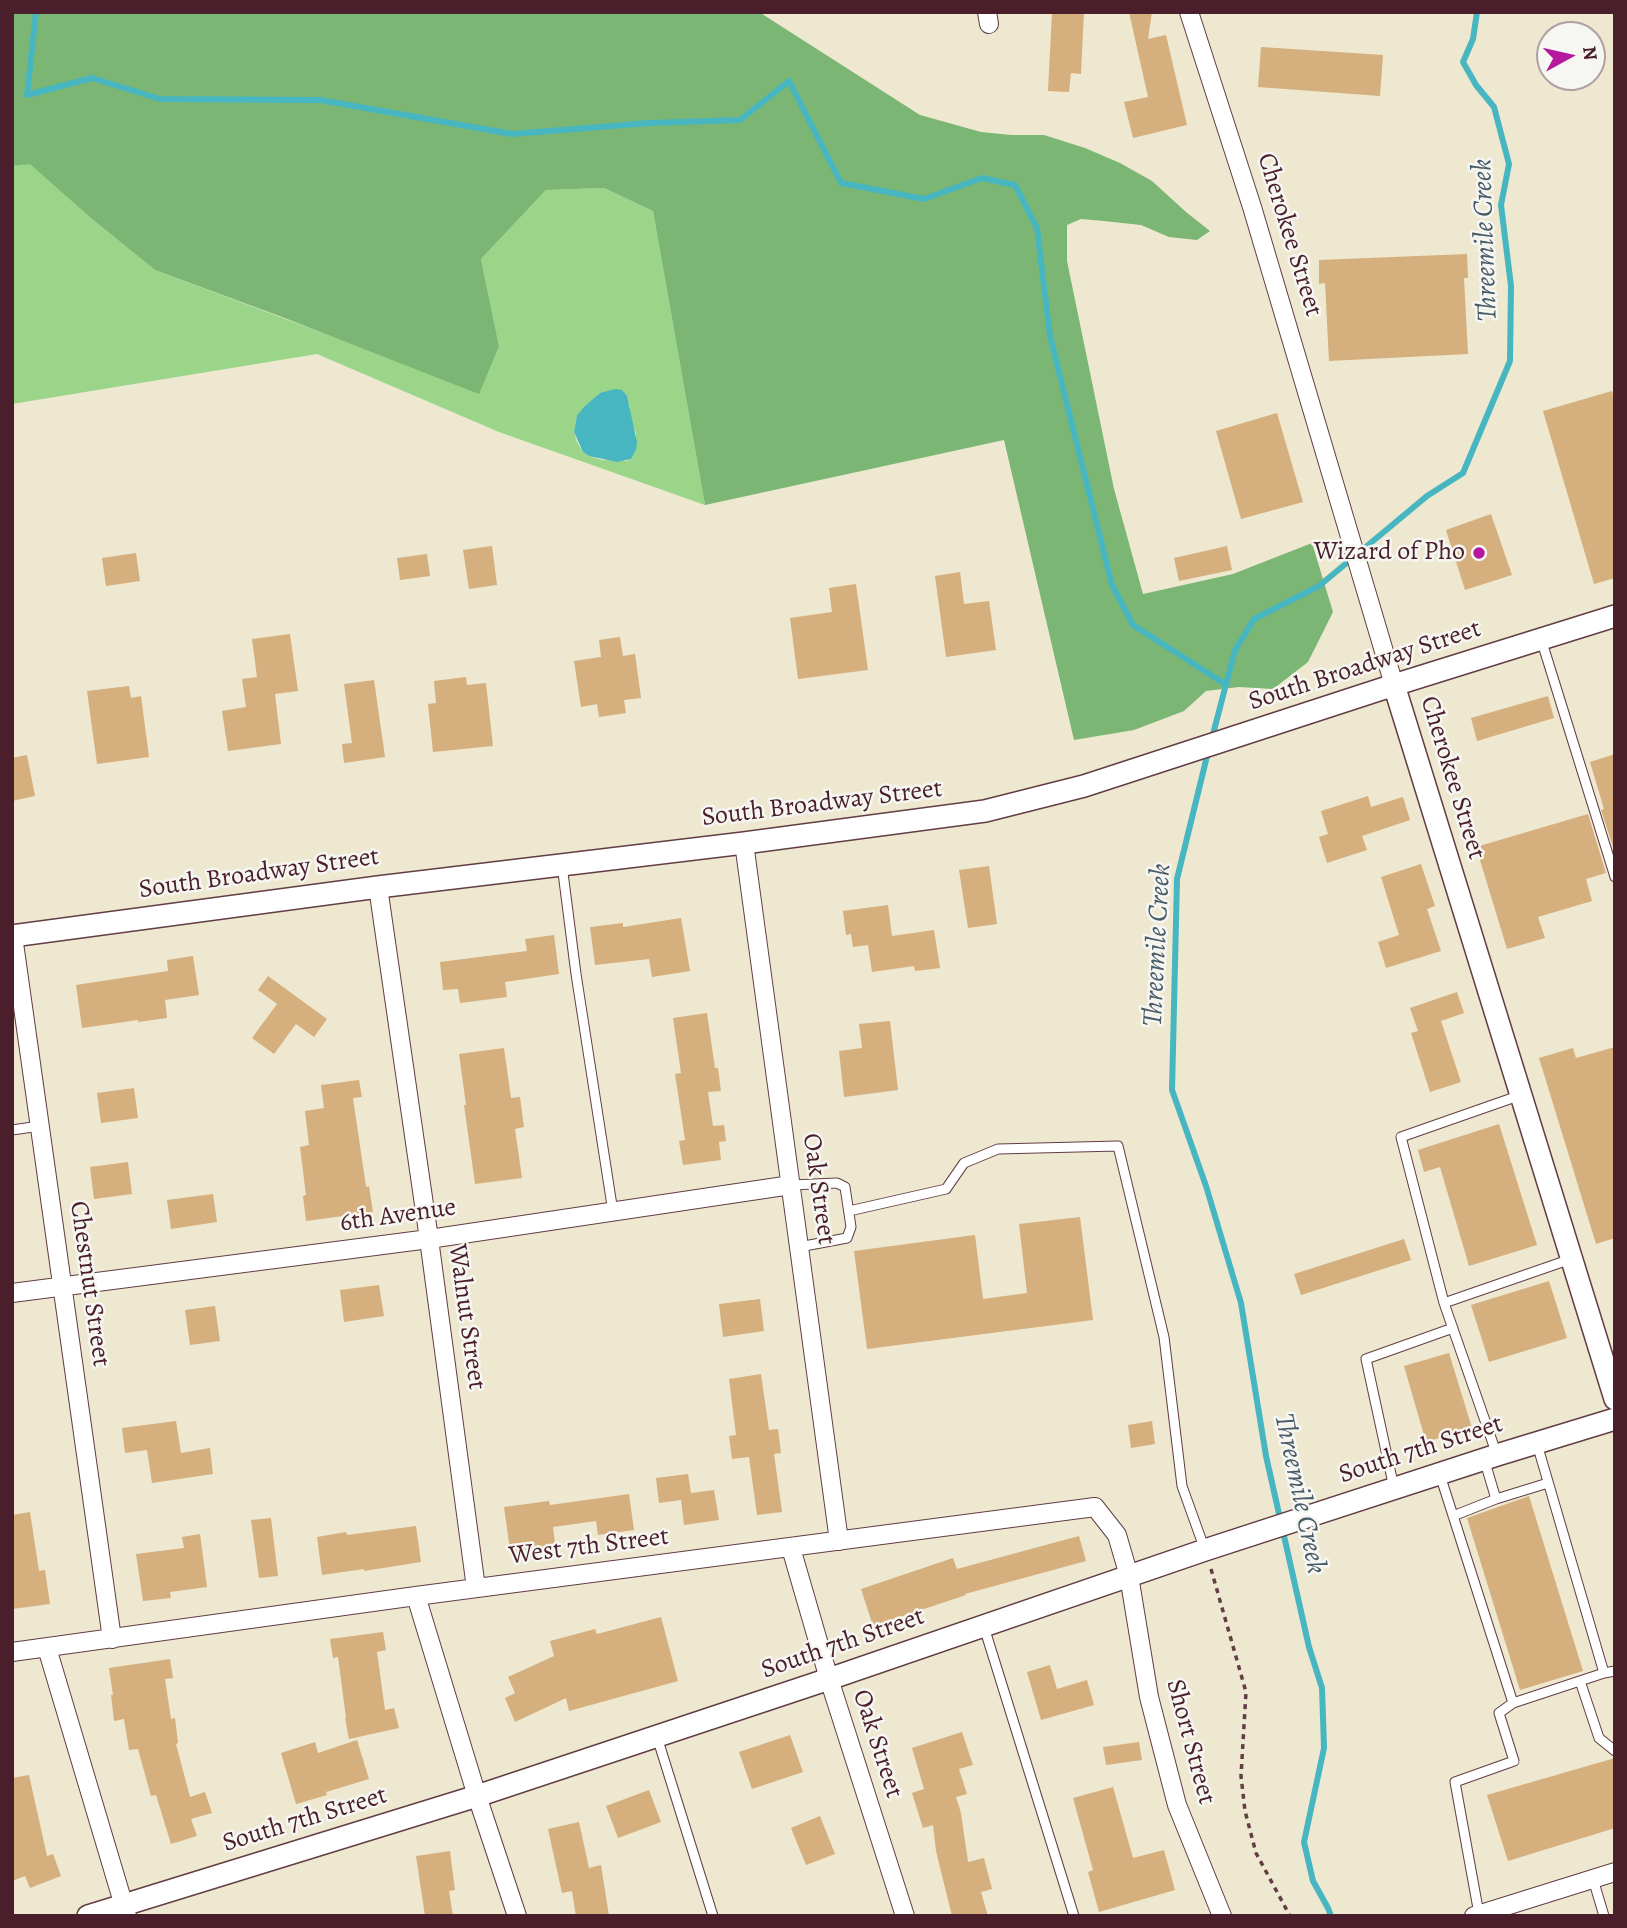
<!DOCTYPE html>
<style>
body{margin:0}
#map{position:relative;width:1627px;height:1928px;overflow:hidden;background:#ede8cf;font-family:Alegreya,serif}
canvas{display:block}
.frame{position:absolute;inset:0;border:14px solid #4a1f2b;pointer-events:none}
.north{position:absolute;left:1536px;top:21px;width:70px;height:70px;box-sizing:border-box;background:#f6f6f2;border:2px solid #b1a0a2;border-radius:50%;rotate:82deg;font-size:19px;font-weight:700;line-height:28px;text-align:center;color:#4a1f2b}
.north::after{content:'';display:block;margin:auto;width:24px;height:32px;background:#b5179e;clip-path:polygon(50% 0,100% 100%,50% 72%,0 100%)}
</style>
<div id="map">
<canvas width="1627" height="1928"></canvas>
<div class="frame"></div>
<div class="north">N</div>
</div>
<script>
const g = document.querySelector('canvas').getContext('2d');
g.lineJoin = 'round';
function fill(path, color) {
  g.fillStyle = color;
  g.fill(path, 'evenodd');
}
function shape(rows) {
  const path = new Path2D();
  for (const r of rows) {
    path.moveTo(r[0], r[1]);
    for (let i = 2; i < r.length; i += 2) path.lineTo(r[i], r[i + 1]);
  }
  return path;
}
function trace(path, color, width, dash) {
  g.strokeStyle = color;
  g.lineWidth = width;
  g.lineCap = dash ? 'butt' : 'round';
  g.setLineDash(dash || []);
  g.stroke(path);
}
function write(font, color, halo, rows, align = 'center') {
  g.font = font + ' Alegreya,serif';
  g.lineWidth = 5;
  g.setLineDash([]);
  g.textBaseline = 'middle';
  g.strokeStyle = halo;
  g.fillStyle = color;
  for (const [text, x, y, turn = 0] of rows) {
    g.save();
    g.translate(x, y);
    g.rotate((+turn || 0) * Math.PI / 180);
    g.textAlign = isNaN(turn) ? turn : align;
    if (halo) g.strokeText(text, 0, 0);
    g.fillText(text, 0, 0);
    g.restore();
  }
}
const green = shape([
 [30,163,92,219,155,270,376,353,499,346,481,259,546,190,604,188,653,211,705,505,499,432,317,354,12,404,12,166],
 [600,393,629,403,632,424,636,433,636,450,631,459,626,461,602,460,589,456,583,452,577,442,574,432,577,415]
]);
const forest = shape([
 [12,12,759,12,920,115,981,132,1011,135,1044,135,1085,148,1120,163,1152,181,1186,212,1210,231,1197,240,1169,237,1141,225,1104,221,1081,219,1067,225,1067,261,1114,489,1143,594,1233,574,1312,543,1333,612,1308,662,1273,689,1239,687,1206,691,1184,711,1134,730,1074,740,1004,440,705,505,653,211,604,188,546,190,481,259,499,346,479,394,282,317,155,270,92,219,30,164,12,166]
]);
const water = shape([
 [615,389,622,390,627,396,637,442,636,450,631,459,617,462,589,456,583,452,574,432,577,415,585,406,600,393]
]);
const stream = shape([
 [36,12,27,95,92,78,160,99,320,100,512,134,649,123,740,120,789,81,841,183,924,199,982,178,1015,185,1037,228,1050,336,1112,585,1133,625,1225,684],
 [1212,738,1235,650,1254,619,1319,586,1427,496,1463,473,1510,361,1511,286,1501,205,1509,164,1494,107,1476,85,1463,62,1473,39,1477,12],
 [1208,752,1177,879,1172,1090,1206,1186,1241,1303,1266,1456,1309,1647,1322,1688,1324,1748,1304,1842,1313,1881,1328,1908,1331,1916]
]);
const building = shape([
 [1052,12,1084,12,1081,74,1071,73,1069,92,1048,91],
 [1129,12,1152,12,1148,39,1166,35,1187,125,1133,138,1124,102,1148,97],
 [1261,47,1383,55,1380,96,1258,87],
 [1467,254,1468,278,1464,278,1468,354,1329,361,1325,283,1319,284,1319,260],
 [1612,391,1615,401,1615,578,1594,584,1543,411],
 [1277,413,1303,502,1241,519,1216,431],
 [1491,514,1512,575,1465,590,1446,530],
 [492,546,497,585,469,589,463,550],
 [1227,546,1232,570,1179,581,1174,558],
 [136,553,140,581,106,586,102,558],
 [427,554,430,576,400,580,397,558],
 [960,572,964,604,989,601,996,650,946,657,935,576],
 [856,584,868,670,798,679,790,618,832,612,829,588],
 [290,634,298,691,275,694,281,744,228,751,222,711,246,707,242,679,257,677,252,639],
 [620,637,623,656,635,654,641,698,624,700,626,713,599,717,597,704,581,707,574,661,601,657,599,640],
 [466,677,467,685,486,683,493,746,433,752,428,704,436,703,434,681],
 [374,680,385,757,344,763,342,744,352,743,344,684],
 [129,686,131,698,141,696,149,757,97,764,87,691],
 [1548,696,1554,718,1477,741,1471,718],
 [1615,754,1615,853,1601,810,1604,809,1590,762],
 [27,755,35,796,12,801,12,758],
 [1368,796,1371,807,1403,797,1410,820,1362,836,1367,850,1327,863,1319,837,1328,834,1321,811],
 [1588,814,1606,873,1586,879,1592,901,1538,917,1545,938,1507,949,1476,847],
 [1421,864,1435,906,1427,909,1441,951,1386,968,1378,942,1399,935,1381,877],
 [989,866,997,924,968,928,959,870],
 [888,905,892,936,934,930,940,968,915,971,914,966,872,972,868,945,853,947,851,934,846,935,843,911],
 [681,918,690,971,652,977,649,959,595,965,590,927,623,923,623,927],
 [554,935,559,974,505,982,507,997,460,1003,458,989,443,990,440,962,527,951,525,939],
 [193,956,199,995,165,1000,167,1018,138,1022,138,1020,82,1028,76,985,168,971,167,960],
 [268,976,327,1019,314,1037,296,1024,274,1054,252,1038,277,1004,258,990],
 [1457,992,1464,1013,1441,1021,1461,1082,1430,1092,1411,1033,1418,1031,1410,1008],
 [707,1013,715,1068,718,1068,721,1091,708,1092,713,1126,724,1125,726,1141,719,1142,721,1160,683,1165,679,1141,685,1140,675,1074,681,1073,673,1018],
 [890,1021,898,1090,844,1097,839,1051,862,1048,859,1024],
 [1615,1047,1615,1238,1596,1244,1539,1058,1573,1048,1576,1058],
 [504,1048,511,1098,520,1097,524,1127,515,1129,522,1178,475,1184,464,1105,466,1105,459,1054],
 [359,1080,362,1097,353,1098,366,1187,369,1186,373,1212,306,1221,303,1196,306,1195,300,1147,309,1145,305,1111,324,1108,321,1085],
 [134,1088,138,1118,101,1123,97,1093],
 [1499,1124,1537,1245,1469,1266,1440,1167,1424,1172,1418,1150],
 [128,1162,132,1194,94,1199,90,1167],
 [213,1194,217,1222,171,1229,167,1200],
 [1080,1217,1093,1320,867,1349,854,1251,975,1235,983,1299,1027,1293,1019,1224],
 [1404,1239,1411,1260,1301,1295,1294,1274],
 [1549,1281,1567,1338,1489,1362,1471,1305],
 [379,1285,384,1316,344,1322,340,1290],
 [760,1299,764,1331,723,1337,719,1304],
 [215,1306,220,1341,190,1345,185,1310],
 [1449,1353,1472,1428,1426,1442,1404,1366],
 [761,1374,769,1430,778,1429,781,1453,774,1454,782,1512,757,1515,749,1457,732,1459,729,1436,736,1435,729,1379],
 [176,1421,181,1453,210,1448,213,1474,152,1483,147,1450,125,1453,122,1428],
 [1152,1421,1155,1444,1131,1448,1128,1425],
 [688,1474,691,1493,714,1490,719,1520,684,1525,681,1500,659,1503,656,1478],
 [629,1494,634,1530,598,1535,596,1521,553,1527,556,1551,511,1557,504,1507,549,1501,550,1505],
 [1529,1496,1583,1671,1520,1690,1467,1518],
 [30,1512,39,1571,45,1570,50,1604,12,1609,12,1515],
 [271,1518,278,1576,259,1578,251,1520],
 [416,1526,421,1562,364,1571,364,1569,322,1575,317,1537,346,1532,347,1535],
 [200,1534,207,1587,170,1592,171,1598,143,1601,136,1554,184,1548,182,1537],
 [1079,1536,1086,1561,965,1594,966,1595,873,1626,861,1589,953,1558,957,1569],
 [661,1617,678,1681,569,1711,566,1698,515,1722,505,1698,515,1693,508,1677,554,1656,550,1641,595,1629,597,1634],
 [383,1632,386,1650,377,1652,385,1710,394,1708,399,1728,349,1739,345,1718,346,1718,338,1657,333,1658,330,1639],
 [170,1659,173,1678,165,1679,171,1719,175,1718,178,1743,176,1744,190,1797,205,1792,212,1813,191,1819,197,1836,171,1844,156,1795,151,1796,138,1749,129,1750,124,1719,114,1721,111,1695,113,1695,109,1668],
 [1050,1665,1057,1689,1087,1680,1094,1705,1041,1720,1027,1672],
 [962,1732,973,1765,959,1769,967,1794,956,1797,961,1813,968,1862,984,1858,992,1889,981,1892,988,1916,952,1916,936,1851,933,1825,923,1828,912,1793,924,1789,912,1748],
 [790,1735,803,1772,752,1789,739,1752],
 [357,1740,369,1779,326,1792,327,1795,296,1804,281,1753,315,1742,318,1753],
 [1139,1742,1142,1760,1106,1765,1103,1747],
 [1615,1758,1615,1828,1508,1861,1487,1795],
 [29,1775,47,1856,53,1854,61,1876,30,1888,25,1876,12,1881,12,1778],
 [1113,1787,1133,1858,1164,1850,1175,1890,1099,1912,1088,1872,1093,1870,1073,1798],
 [649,1790,661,1822,618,1838,606,1806],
 [820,1816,835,1854,806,1865,791,1828],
 [579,1822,589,1868,601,1865,609,1916,576,1916,572,1891,562,1893,548,1829],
 [450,1851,455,1890,449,1891,453,1916,425,1916,416,1856]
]);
const path = shape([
 [1211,1569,1246,1692,1241,1776,1245,1811,1256,1853,1290,1916]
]);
const service = shape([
 [1541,639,1615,877],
 [562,865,576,974,613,1212],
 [12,1130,40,1126],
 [791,1185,837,1183,845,1187,851,1227,847,1238,799,1247],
 [849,1211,946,1189,964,1163,998,1149,1118,1146,1164,1337,1182,1486,1205,1550],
 [1444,1303,1401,1137,1521,1095],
 [1497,1455,1444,1303,1571,1259],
 [1484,1459,1496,1499,1548,1483],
 [1440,1475,1513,1703,1604,1673,1537,1444],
 [1394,1488,1366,1359,1453,1328],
 [1453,1516,1496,1499],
 [984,1627,1074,1916],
 [1604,1673,1615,1671],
 [1580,1681,1599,1738,1615,1751],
 [657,1737,713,1916],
 [1593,1879,1604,1916],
 [1479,1914,1455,1782,1514,1761,1499,1713,1513,1703]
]);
const minor = shape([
 [987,12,989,24],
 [1189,12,1252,207,1394,685],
 [744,843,839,1541],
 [378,887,429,1239,476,1588],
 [13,936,112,1639],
 [12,1293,429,1239,791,1185],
 [791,1548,829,1679,905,1916],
 [416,1596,477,1796,517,1916],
 [47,1648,127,1916],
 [12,1652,416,1596,1095,1507,1117,1535,1129,1576,1149,1697,1177,1805,1222,1916],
 [1474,1916,1615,1872]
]);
const tertiary = shape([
 [1394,685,1615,1399],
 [12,936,378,887,744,843,985,811,1084,786,1394,685,1615,616],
 [88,1916,477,1796,829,1679,1205,1550,1497,1455,1615,1419]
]);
const markers = [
 [1479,553,7,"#b5179e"]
];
const streetNames = [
 ["Cherokee Street",1289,235,73],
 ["South Broadway Street",1365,666,-18],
 ["Cherokee Street",1452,778,73],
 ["South Broadway Street",822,804,-7],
 ["South Broadway Street",259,874,-8],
 ["Oak Street",818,1189,82],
 ["6th Avenue",398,1216,-8],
 ["Chestnut Street",89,1284,82],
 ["Walnut Street",466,1317,82],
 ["South 7th Street",1421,1450,-18],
 ["West 7th Street",589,1547,-7],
 ["South 7th Street",843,1644,-19],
 ["Short Street",1190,1742,75],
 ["Oak Street",877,1744,72],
 ["South 7th Street",305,1820,-17]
];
const poiNames = [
 ["Wizard of Pho",1465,553]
];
const waterNames = [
 ["Threemile Creek",1486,240,-92],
 ["Threemile Creek",1158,945,-87],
 ["Threemile Creek",1299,1494,78]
];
fill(green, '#9ad589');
fill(forest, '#7bb675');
fill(water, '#47b6c1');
trace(stream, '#47b6c1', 6);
fill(building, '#d5af7d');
trace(service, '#623d44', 11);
trace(minor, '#623d44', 20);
trace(tertiary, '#623d44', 24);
trace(path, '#623d44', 3.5, [5, 5]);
trace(service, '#fff', 9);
trace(minor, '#fff', 18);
trace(tertiary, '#fff', 21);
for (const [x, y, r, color] of markers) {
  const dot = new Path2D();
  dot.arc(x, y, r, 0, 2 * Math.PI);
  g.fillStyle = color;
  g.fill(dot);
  trace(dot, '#f6f6f2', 2.5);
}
write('26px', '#4a1f2b', '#f6f6f2', streetNames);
write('26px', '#4a1f2b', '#f6f6f2', poiNames, 'right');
write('italic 28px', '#495b67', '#f6f6f2', waterNames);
</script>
